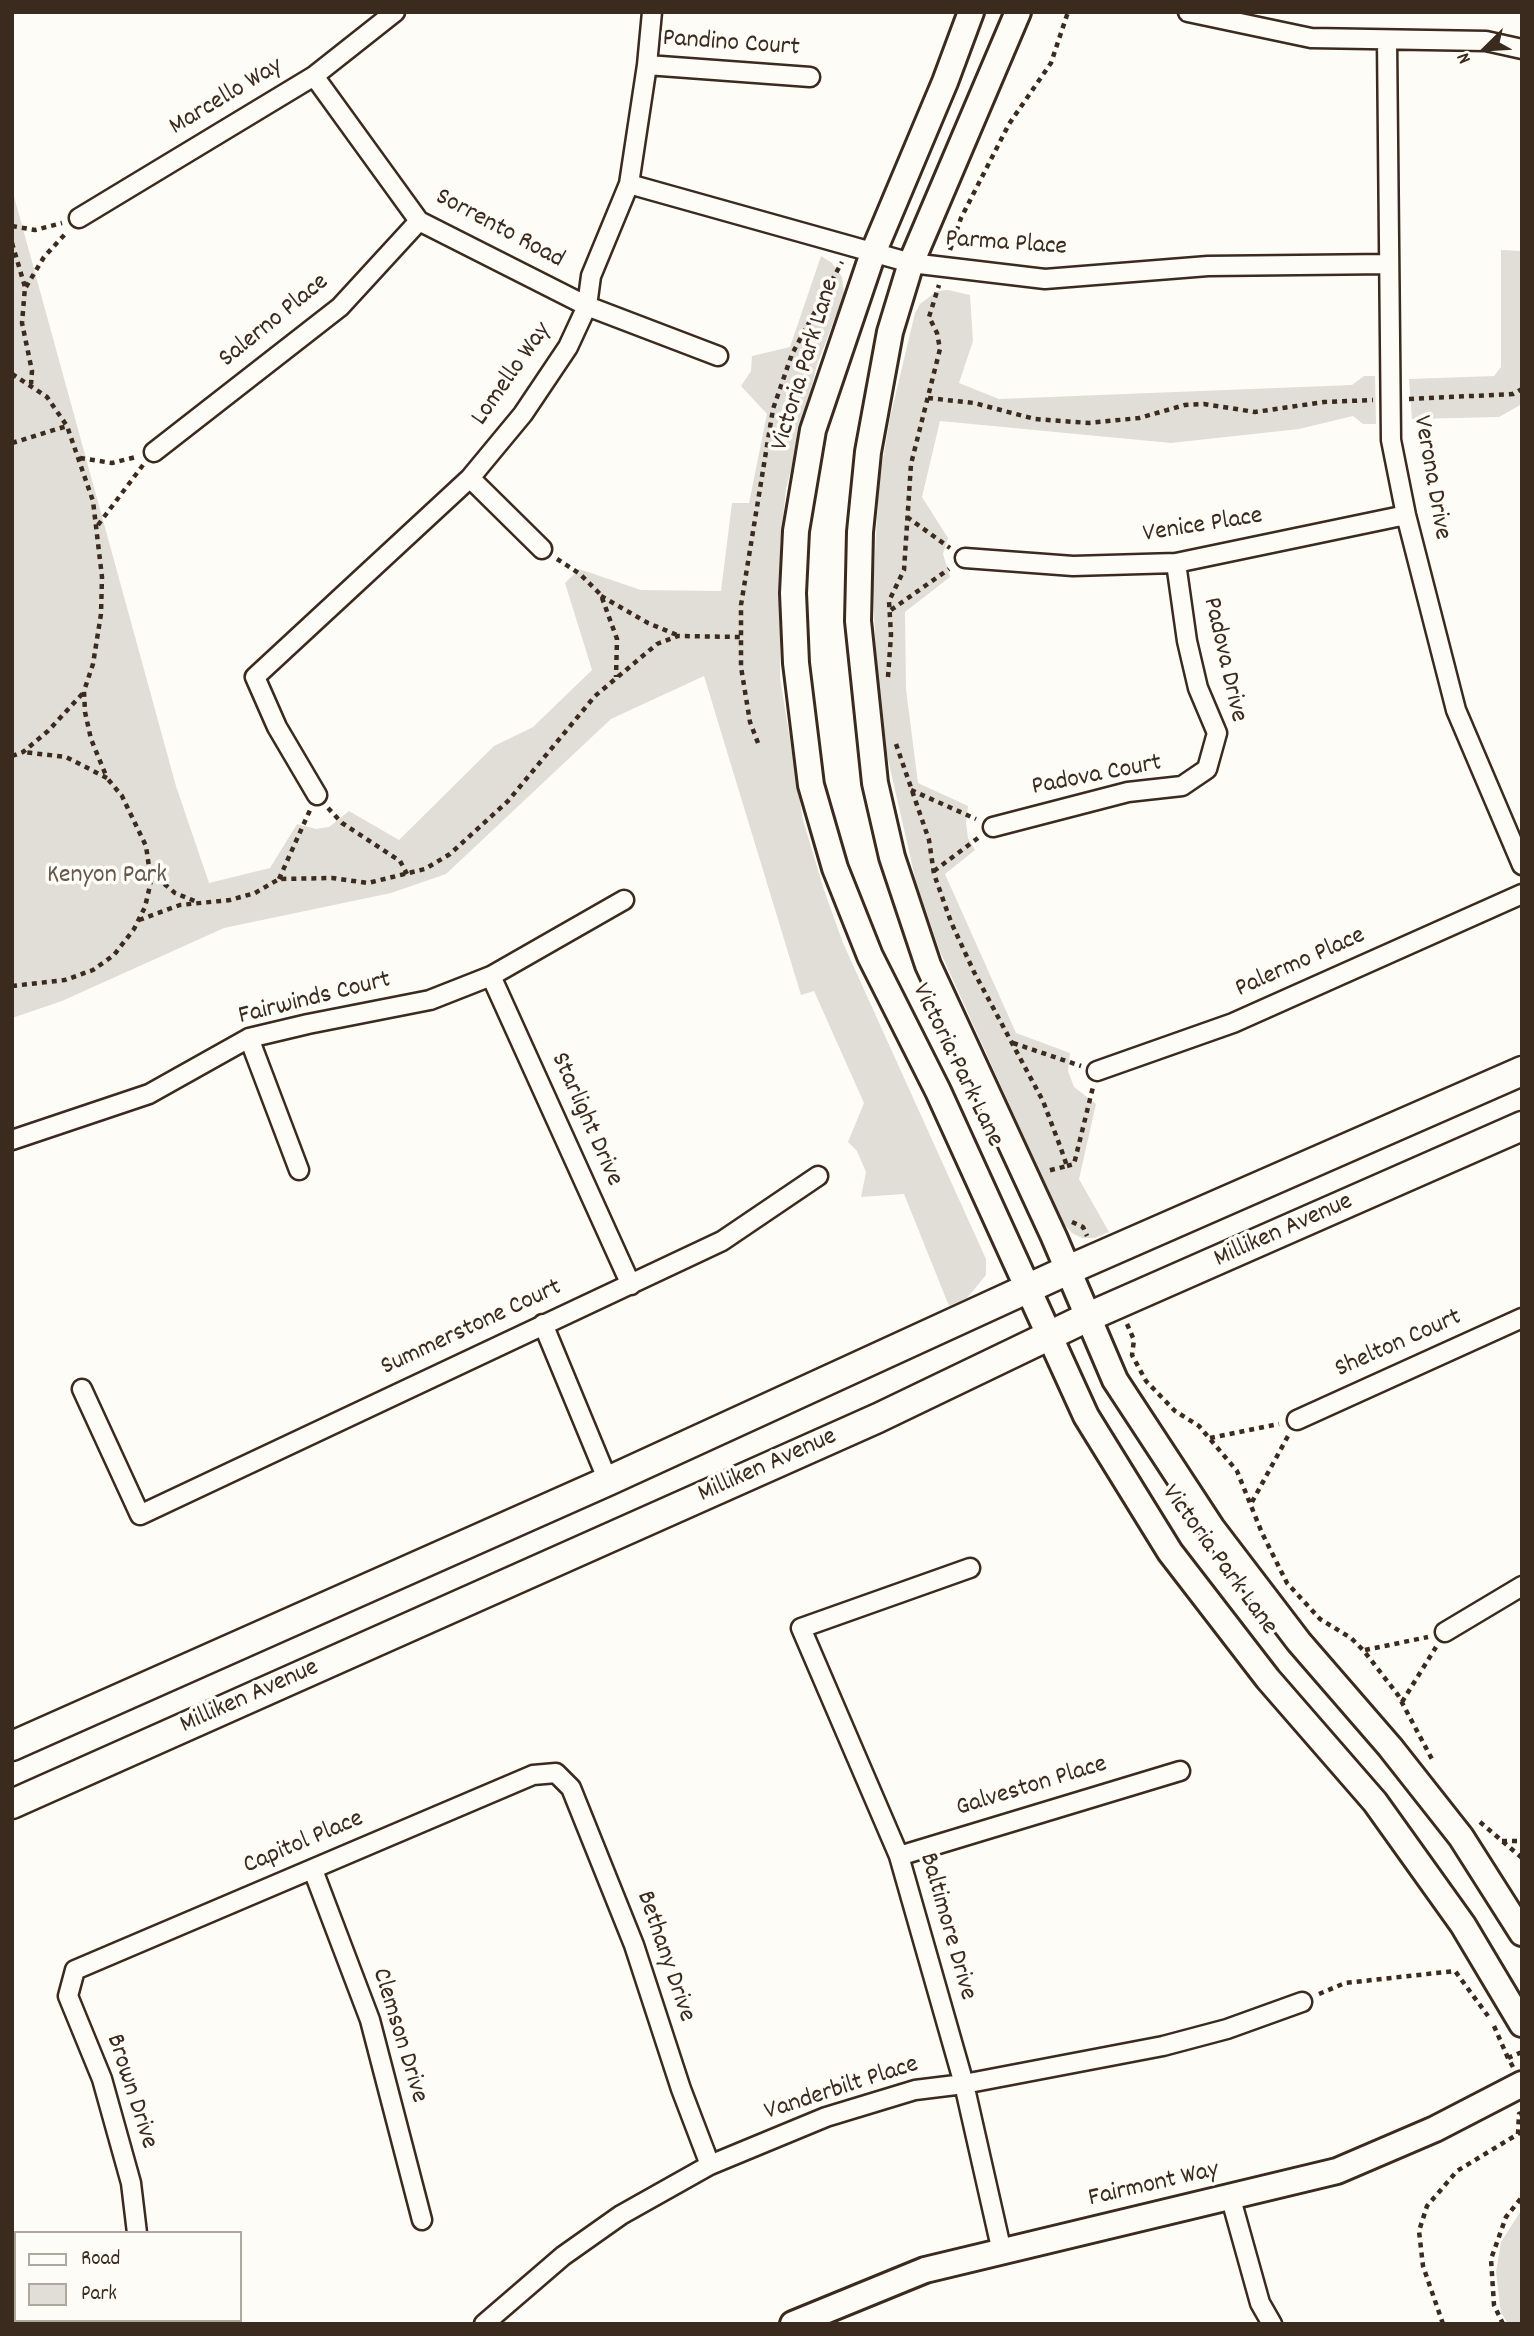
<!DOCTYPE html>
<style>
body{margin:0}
#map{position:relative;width:1534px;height:2336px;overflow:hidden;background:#fdfcf7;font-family:Dekko,sans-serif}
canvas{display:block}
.frame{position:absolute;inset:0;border:14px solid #3b2a1e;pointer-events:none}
.legend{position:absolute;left:14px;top:2231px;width:228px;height:91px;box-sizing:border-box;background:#fdfcf7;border:2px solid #afa8a0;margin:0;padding:9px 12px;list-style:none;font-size:21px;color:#3b2a1e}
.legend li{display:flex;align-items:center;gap:14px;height:35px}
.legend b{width:35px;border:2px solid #afa8a0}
.north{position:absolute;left:1450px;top:14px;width:70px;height:70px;-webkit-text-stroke:5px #fdfcf7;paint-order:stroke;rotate:246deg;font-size:19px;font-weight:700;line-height:28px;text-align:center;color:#3b2a1e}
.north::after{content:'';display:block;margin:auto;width:24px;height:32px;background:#3b2a1e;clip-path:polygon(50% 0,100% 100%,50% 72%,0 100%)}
</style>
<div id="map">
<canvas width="1534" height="2336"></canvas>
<div class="frame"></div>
<ul class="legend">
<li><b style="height:9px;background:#fdfcf7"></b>Road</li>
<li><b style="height:19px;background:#e1ded7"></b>Park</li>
</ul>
<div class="north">N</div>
</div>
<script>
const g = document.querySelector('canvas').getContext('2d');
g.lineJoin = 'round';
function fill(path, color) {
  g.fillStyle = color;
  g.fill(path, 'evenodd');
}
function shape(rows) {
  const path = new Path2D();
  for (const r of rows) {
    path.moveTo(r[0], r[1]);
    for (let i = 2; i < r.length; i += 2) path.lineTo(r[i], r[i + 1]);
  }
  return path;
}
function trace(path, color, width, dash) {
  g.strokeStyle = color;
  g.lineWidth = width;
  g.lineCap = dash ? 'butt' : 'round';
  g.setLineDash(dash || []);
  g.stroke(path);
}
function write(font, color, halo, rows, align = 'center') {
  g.font = font + ' Dekko,sans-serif';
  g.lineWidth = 7;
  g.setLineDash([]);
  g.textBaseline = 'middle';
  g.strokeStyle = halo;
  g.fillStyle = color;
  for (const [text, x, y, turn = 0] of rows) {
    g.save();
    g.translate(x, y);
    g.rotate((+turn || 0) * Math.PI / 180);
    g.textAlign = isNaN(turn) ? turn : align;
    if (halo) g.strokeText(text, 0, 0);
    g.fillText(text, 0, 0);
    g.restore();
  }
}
const green = shape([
 [12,189,176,786,209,883,270,868,297,824,316,829,329,827,349,811,399,840,494,746,533,727,592,670,565,583,579,569,641,590,721,591,732,503,749,503,767,414,741,386,751,371,752,356,790,347,821,256,832,263,842,277,844,294,817,365,786,489,780,547,780,678,803,820,824,890,843,943,986,1259,986,1275,967,1298,949,1306,904,1194,861,1197,866,1172,857,1151,848,1142,864,1103,814,991,801,995,704,676,611,719,446,874,391,893,224,928,62,1001,12,1018],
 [1501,250,1522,251,1522,404,1499,417,1412,419,1409,379,1494,376,1501,367],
 [948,290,970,295,973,341,959,383,999,399,1352,385,1364,376,1375,376,1376,424,1363,424,1353,416,1299,429,1171,443,940,421,922,497,948,538,943,554,950,577,905,612,906,689,918,783,968,806,966,823,968,838,975,850,945,874,1016,1033,1070,1053,1068,1071,1074,1087,1096,1104,1079,1179,1109,1232,1095,1238,1082,1238,1072,1233,1063,1223,939,949,916,882,885,746,877,687,873,590,879,482,890,418,915,313,920,304,937,291],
 [1522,2209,1522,2324,1508,2324,1501,2313,1496,2272,1501,2242]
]);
const path = shape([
 [12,226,35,230,62,223],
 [12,243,25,287,22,323,32,371,31,384],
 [950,250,961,218,1009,124,1051,63,1068,12],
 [26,287,44,257,67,232],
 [12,374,47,397,67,426,93,501,102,577,101,614,93,664,84,691,85,712,91,739,107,778,66,757,23,752],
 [928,398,974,403,1035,419,1089,423,1139,418,1185,405,1204,404,1255,412,1324,402,1373,400],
 [1409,399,1513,394,1522,389],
 [12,443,67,426],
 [80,458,112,463,136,457],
 [907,517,950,548],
 [98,525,143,465],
 [557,559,580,574,601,595,617,639,616,677],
 [601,596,648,623,677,635],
 [891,610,949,569],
 [888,677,891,635,889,601,904,570,911,464,940,349,937,333,929,317,939,285],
 [758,743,750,722,741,667,741,605,773,409,792,354,842,262],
 [896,744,929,840,934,874,951,922,974,972,1043,1101,1060,1146,1067,1166,1047,1171],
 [12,756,23,752,48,731,84,692],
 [911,790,976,819],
 [328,808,342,823,400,861,407,874],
 [149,871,175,893,197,902],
 [934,871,978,838],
 [279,879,310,810],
 [139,920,180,905,230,900,255,893,279,879,332,878,368,883,425,869,450,854,508,801,595,696,657,644,678,636,740,637],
 [12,986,65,980,93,970,114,955,134,929,145,907,151,881,146,846,122,796,107,778],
 [1013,1043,1081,1066],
 [1067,1166,1074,1164,1093,1087],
 [1072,1222,1083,1227,1087,1236],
 [1127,1324,1134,1340,1132,1355,1146,1381,1175,1411,1199,1426,1237,1471,1262,1533,1287,1583,1320,1619,1351,1638,1364,1651,1398,1695,1434,1763],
 [1210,1438,1279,1424],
 [1252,1502,1288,1436],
 [1365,1650,1428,1637],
 [1402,1702,1436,1647],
 [1480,1822,1522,1858],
 [1502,1841,1522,1841],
 [1319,1994,1345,1983,1455,1971,1488,2016],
 [1494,2026,1508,2058],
 [1513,2067,1508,2058,1522,2052],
 [1443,2324,1423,2266,1419,2231,1427,2206,1457,2171,1518,2134,1519,2114,1522,2113],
 [1503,2324,1494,2305,1491,2259,1506,2217,1522,2197]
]);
const street = shape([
 [1188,12,1311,38,1486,41,1522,49],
 [1387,40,1391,440,1406,515,1456,710,1522,865],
 [647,65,810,77],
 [314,76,419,221,587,306,718,356],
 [629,184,911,263,1045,279,1208,266,1389,264],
 [79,218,314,76,395,12],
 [154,452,340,307,419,221],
 [470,478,542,549],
 [965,558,1073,566,1176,563,1406,515],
 [317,795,277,727,255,677,470,478,523,414,568,347,587,306,591,276,629,184,647,65,652,12],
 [993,827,1128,792,1182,786,1207,769,1217,733,1198,688,1187,641,1176,563],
 [491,976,631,1285],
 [249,1038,299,1170],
 [1097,1071,1233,1023,1522,894],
 [12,1140,149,1094,249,1038,308,1024,430,1000,491,976,624,900],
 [543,1324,608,1481],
 [82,1389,140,1515,722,1241,818,1176],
 [1297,1420,1522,1318],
 [970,1568,801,1628,899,1856,964,2084,1002,2252],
 [1445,1632,1522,1586],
 [899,1856,1180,1771],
 [313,1870,370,2020,422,2220],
 [1231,2199,1260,2303,1272,2324],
 [137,2233,131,2183,102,2079,68,1996,75,1970,533,1775,556,1773,571,1788,634,1945,681,2089,710,2165],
 [147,2320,148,2324],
 [484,2324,563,2256,621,2215,710,2165,826,2117,915,2090,964,2084,1163,2046,1227,2029,1302,2002]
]);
const secondary = shape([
 [971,12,945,82,873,253,813,430,796,531,793,593,796,663,811,785,835,868,870,956,938,1091,1086,1416,1170,1552,1268,1679,1375,1802,1463,1925,1522,2024],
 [1018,12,911,263,890,332,868,452,860,532,858,621,875,783,892,857,928,965,1054,1237,1115,1380,1212,1528,1299,1642,1390,1747,1461,1837,1522,1933],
 [793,2324,925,2270,1337,2171,1435,2129,1522,2084]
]);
const primary = shape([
 [12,1746,608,1481,1068,1270,1522,1071],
 [12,1804,878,1418,1088,1317,1522,1126]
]);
const streetNames = [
 ["Pandino Court",731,45,4],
 ["Marcello Way",227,98,-31],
 ["Sorrento Road",499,230,28],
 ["Parma Place",1006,245,4],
 ["Salerno Place",275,322,-39],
 ["Victoria Park Lane",807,365,-73],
 ["Lomello Way",513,375,-55],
 ["Verona Drive",1430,478,80],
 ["Venice Place",1203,527,-9],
 ["Padova Drive",1223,660,77],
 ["Padova Court",1097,777,-11],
 ["Palermo Place",1301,964,-24],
 ["Fairwinds Court",315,1000,-14],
 ["Victoria Park Lane",956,1066,64],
 ["Starlight Drive",585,1120,66],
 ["Milliken Avenue",1284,1232,-24],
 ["Summerstone Court",472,1329,-25],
 ["Shelton Court",1399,1345,-24],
 ["Milliken Avenue",768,1467,-24],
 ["Victoria Park Lane",1218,1561,54],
 ["Milliken Avenue",250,1698,-24],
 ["Galveston Place",1032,1788,-17],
 ["Capitol Place",304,1844,-23],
 ["Baltimore Drive",946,1927,74],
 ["Bethany Drive",664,1957,71],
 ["Clemson Drive",398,2036,73],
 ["Vanderbilt Place",842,2090,-18],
 ["Brown Drive",130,2092,72],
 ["Fairmont Way",1154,2186,-13]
];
const parkNames = [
 ["Kenyon Park",107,877]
];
fill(green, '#e1ded7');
trace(street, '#3b2a1e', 23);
trace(secondary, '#3b2a1e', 30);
trace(primary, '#3b2a1e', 33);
trace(path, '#3b2a1e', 4.5, [5, 5]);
trace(street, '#fdfcf7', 18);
trace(secondary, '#fdfcf7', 24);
trace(primary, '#fdfcf7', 28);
write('26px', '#3b2a1e', '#fdfcf7', streetNames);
write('26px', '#64574c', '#fdfcf7', parkNames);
</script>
